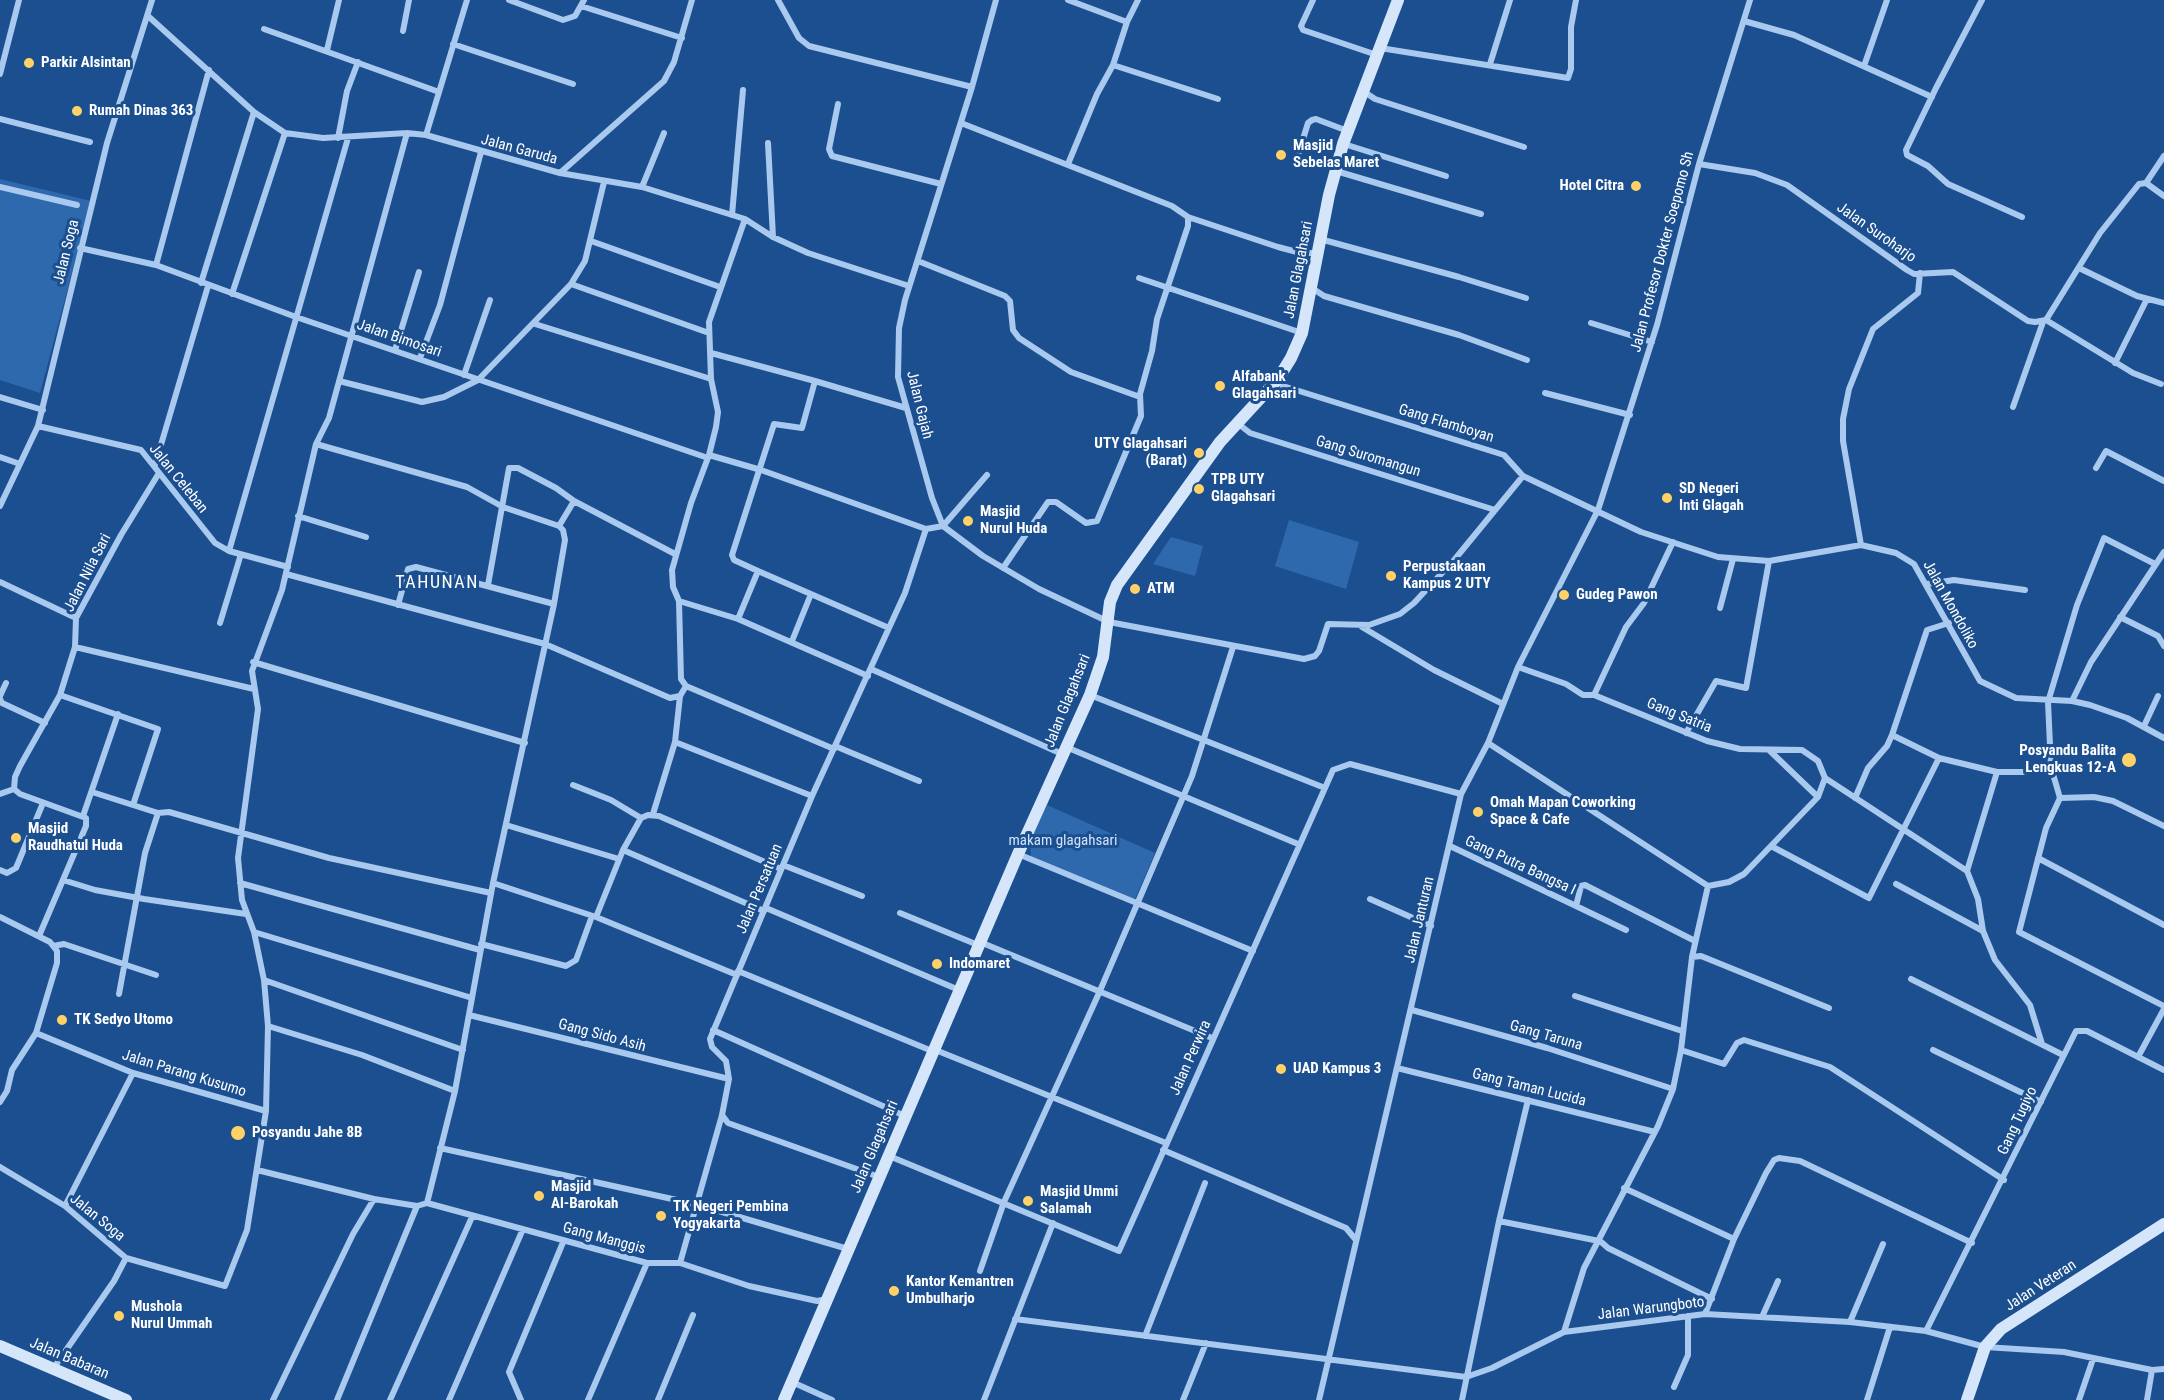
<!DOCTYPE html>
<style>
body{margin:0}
canvas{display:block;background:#1b4f8f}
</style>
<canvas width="2164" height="1400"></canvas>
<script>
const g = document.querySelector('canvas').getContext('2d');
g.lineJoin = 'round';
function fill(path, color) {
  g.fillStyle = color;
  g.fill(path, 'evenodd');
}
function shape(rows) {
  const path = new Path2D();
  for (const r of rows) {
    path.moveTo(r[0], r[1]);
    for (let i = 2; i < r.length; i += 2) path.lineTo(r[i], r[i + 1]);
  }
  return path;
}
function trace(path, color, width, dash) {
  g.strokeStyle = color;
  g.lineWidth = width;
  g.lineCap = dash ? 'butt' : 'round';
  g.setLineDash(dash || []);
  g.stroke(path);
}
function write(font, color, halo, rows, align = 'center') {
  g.font = font + ' "Roboto Condensed",sans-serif';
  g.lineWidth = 6;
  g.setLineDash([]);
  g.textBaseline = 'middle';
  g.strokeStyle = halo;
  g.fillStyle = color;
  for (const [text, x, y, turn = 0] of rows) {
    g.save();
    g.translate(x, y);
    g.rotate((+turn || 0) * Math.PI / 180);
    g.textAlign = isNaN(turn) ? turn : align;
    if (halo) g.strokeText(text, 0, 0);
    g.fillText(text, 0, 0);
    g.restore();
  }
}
const green = shape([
 [0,179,91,201,40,393,0,380],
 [1289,520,1359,542,1346,589,1275,566],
 [1171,537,1203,546,1195,576,1153,564],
 [1047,805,1155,853,1135,899,1031,857,1030,842]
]);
const street = shape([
 [509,0,563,20,575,16,584,0],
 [778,0,799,38,809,46,972,87],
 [996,0,972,87,905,300,899,328,898,377,932,498,943,526,983,556,1039,589,1109,622,1304,659,1315,656,1319,651,1328,624,1369,625,1400,614,1414,603,1455,559,1523,476],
 [1068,0,1127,22],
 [1313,0,1301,26,1303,30,1377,55],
 [1982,0,1936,88,1906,150,1907,155,1928,166,1948,184,2022,217],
 [581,6,682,38],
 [148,16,254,112,285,133,323,138,407,133,426,135,560,173,642,187,745,219,773,237,808,253,909,286],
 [1744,21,1794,35,1932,97],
 [264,29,439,92],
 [403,31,409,0],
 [453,44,573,84],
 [1380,48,1568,78,1571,69,1571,27,1576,0],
 [327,50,339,0],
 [1490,64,1510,0],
 [1113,65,1218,99],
 [1864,66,1887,0],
 [0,74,19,0],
 [1363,91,1375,99,1524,147],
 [838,104,829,149,832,156,941,184],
 [0,119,90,142],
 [961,123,1172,206,1188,217,1278,247,1301,253,1317,253],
 [426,135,467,0],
 [338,138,347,91,358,62],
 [768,143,773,237],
 [1344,144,1446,176],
 [1299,152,1308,123,1312,120,1316,119,1345,130,1348,127],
 [1068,164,1097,94,1113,65,1127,22,1138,0],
 [1699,164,1755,173,1787,185,1907,270,1914,274,1953,272,2028,321,2035,322,2046,320,2100,233,2139,184,2146,183,2164,156],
 [1336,171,1481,214],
 [560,173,664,81,674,62,692,0],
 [2146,183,2164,196],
 [0,187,77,205],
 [642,187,664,133],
 [732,215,743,90],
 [745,219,709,322,711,379,718,412,716,427,709,455,691,503,672,570,673,587,679,601,681,679,686,686,834,749],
 [1320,239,1459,277,1526,298],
 [591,241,720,287],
 [80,248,156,265,296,317,708,458],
 [918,261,1005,296,1010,301,1013,330,1019,338,1071,372,1140,397],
 [156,265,209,70],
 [2079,268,2137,296,2164,303],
 [1139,278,1302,333],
 [201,283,254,112],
 [571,284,709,333],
 [1312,288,1324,296,1459,335,1527,360],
 [232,294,285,133],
 [2046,320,2133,373,2161,384],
 [1591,323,1652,342],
 [535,324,711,379],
 [395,350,419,272],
 [711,353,815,381],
 [420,358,440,305,481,152],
 [2115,363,2147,299],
 [464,375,490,300],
 [1278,379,1283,386,1504,455,1523,476,1641,532,1718,557,1769,561,1861,545,1896,553,1914,564,1980,681,2016,698,2072,701,2090,705,2127,718,2164,738],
 [339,381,422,402,444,397,478,380,571,284,585,261,604,182],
 [1545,393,1630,415],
 [0,397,43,410],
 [2013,407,2043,322],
 [1236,422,1250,433,1495,510],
 [38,426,141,450,215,543,229,551,288,567],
 [316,444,467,487,503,507,559,526,574,501,675,554],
 [709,455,761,470,926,529,943,526],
 [0,457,20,464],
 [155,465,208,286],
 [2096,468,2106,451,2164,481],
 [0,506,38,426,107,143,152,0],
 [298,516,366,537],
 [943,526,987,475],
 [1861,545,1843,441,1843,419,1849,389,1873,329,1918,293,1920,273],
 [229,551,348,138],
 [1003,568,1048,502,1056,502,1086,523,1097,521,1141,416,1140,394,1152,351,1157,319,1188,226,1188,217],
 [286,574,545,644,670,698,680,696,686,686],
 [0,582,76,618],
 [1927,584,1954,580,2025,590],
 [488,585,509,468,518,468,556,488,574,501],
 [679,601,738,619,868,676],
 [398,605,408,569,416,567,554,604],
 [1720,608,1733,559],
 [2120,617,2158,636,2164,646],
 [738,619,758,571],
 [220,623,241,554],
 [1362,627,1434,670,1503,704],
 [889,628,758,571,734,560,732,555,774,424,802,428,815,381,906,408],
 [792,641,811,594],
 [75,647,254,689],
 [253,662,525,743],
 [1518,667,1566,684,1583,695,1594,695,1707,741,1740,749,1802,750,1818,761,1825,778,1818,797,1744,874,1729,882,1708,886,1692,957,1681,1050,1673,1089,1658,1126,1584,1268,1564,1332],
 [871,669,1062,754],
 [60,695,158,729,133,805],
 [1090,695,1325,788],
 [1594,695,1626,627,1644,603,1673,542],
 [0,696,6,683],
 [0,699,2,703,45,723],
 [2072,701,2091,662,2164,552],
 [2144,726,2158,696],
 [1686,733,1716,681,1746,688,1769,561],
 [1892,735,1939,758,1997,772],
 [675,742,812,796],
 [1488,743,1708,886],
 [835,746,919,781],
 [1066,747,1298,844],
 [1769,750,1818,797],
 [2051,767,2060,798,2046,828,2019,932,2164,1006],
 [1825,778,1967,871,1978,899,1983,931,1995,960,2030,1005,2042,1044],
 [573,785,611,800,641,818],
 [14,789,15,777,20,766,60,695,75,647,76,618,121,535,159,473],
 [14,789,20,794,86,818,86,826,39,936],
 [92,792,158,813,169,812,329,858,491,893],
 [0,794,14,789],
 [1855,798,1868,768,1887,746,1892,735,1927,630,1949,623],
 [2060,798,2094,797,2113,801,2164,826],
 [653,814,675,742,680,696],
 [83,816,118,714],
 [506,825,619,859],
 [1450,846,1576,906,1581,886,1585,885,1695,941],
 [1771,846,1869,898,1939,758],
 [623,850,764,911],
 [1018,854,1253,951],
 [2038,858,2164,925],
 [783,865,862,896],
 [0,870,7,873,16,868,43,803],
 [1967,871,1997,772,2027,772,2051,767,2048,702,2077,605,2104,538,2155,564],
 [63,880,95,890,144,899,246,914],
 [240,883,480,950],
 [493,883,596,917,737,975],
 [1896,884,1983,931],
 [1370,899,1431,926],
 [1576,906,1626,930],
 [766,908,959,990],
 [900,913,978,945],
 [0,917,50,942,57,951,57,963,36,1033,133,1073,266,1111],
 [596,917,623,850,641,818,648,815,659,816,781,869],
 [254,932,472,998],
 [980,942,1212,1038],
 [481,944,566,966,576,960,592,916],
 [53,946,64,944,156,975],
 [1692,957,1701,956,1829,1008],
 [738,971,932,1051],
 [1911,979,2063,1055],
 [264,980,463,1050],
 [119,994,145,853,158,813],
 [1575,996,1682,1031],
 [1412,1010,1547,1048,1673,1089],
 [469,1015,729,1079],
 [268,1026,362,1055,455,1091],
 [713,1030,905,1116],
 [933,1049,1166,1143],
 [1681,1050,1724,1064,1737,1043,1744,1040,1830,1067,2004,1180],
 [1933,1050,2041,1102],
 [2138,1057,2164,1009],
 [1397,1068,1655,1132],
 [0,1102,7,1091,12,1070,36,1033],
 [722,1115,728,1123,879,1177],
 [440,1148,695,1204,848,1249],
 [1163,1150,1346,1228,1356,1240],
 [889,1156,1119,1251,1333,770,1350,764,1461,794],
 [0,1167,65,1206,126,1258,114,1281,53,1369],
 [257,1170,374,1199,417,1206,427,1203,647,1263,680,1263,749,1286,817,1301,827,1299],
 [1624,1188,1734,1239],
 [427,1203,455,1091,493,883,554,604,565,540,563,530,559,526],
 [65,1206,133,1073],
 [1499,1221,1599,1241],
 [1599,1240,1608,1248,1712,1299],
 [126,1258,225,1286,247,1230,266,1111,268,1026,264,980,254,932,242,900,238,858,258,709,252,671,282,590,316,444,329,418,407,133],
 [680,1263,722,1115,729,1079,726,1061,712,1047,710,1039,812,796,905,593,926,529],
 [980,1271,1004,1202,1099,993,1192,776,1233,647],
 [1705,1314,1734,1239,1766,1173,1774,1160,1779,1158,1800,1161,1972,1243],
 [1762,1317,1778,1281],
 [1015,1319,1466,1377,1492,1368,1564,1332,1705,1314,1850,1322,1926,1331,1985,1347,2064,1352,2152,1370,2164,1369],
 [1850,1322,1883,1244],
 [1926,1331,2076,1031,2087,1031,2164,1070],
 [1145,1336,1205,1183],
 [792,1382,832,1400],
 [1674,1387,1688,1355,1688,1316],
 [273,1400,353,1234,374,1199],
 [337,1400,417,1206],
 [390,1400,472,1217],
 [449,1400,523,1229],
 [521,1400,509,1372,564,1240],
 [588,1400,647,1263],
 [658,1400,693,1315],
 [984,1400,1053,1223],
 [1183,1400,1206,1343],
 [1319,1400,1461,794,1488,743,1518,667,1598,510,1657,325,1699,164,1750,0],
 [1462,1400,1499,1221,1528,1100],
 [1867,1400,1890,1327],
 [2079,1400,2093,1359],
 [2147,1400,2152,1370]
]);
const secondary = shape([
 [0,1346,126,1400],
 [784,1400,1018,854,1090,695,1103,657,1110,602,1117,585,1220,442,1278,379,1291,358,1302,333,1329,195,1343,144,1398,0],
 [1967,1400,1985,1347,2001,1329,2164,1224]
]);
const markers = [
 [29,63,6,"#ffd166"],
 [77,111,6,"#ffd166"],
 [1281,155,6,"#ffd166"],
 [1636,186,6,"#ffd166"],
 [1220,386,6,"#ffd166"],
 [1199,453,6,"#ffd166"],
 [1199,489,6,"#ffd166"],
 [1667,498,6,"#ffd166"],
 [968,521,6,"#ffd166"],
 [1391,576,6,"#ffd166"],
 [1135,589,6,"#ffd166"],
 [1564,595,6,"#ffd166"],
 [2129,760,8,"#ffd166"],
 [1478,812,6,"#ffd166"],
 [16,838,6,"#ffd166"],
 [937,964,6,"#ffd166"],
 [62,1020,6,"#ffd166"],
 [1281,1069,6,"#ffd166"],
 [238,1133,8,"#ffd166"],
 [539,1196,6,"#ffd166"],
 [1028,1201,6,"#ffd166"],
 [661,1216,6,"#ffd166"],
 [894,1291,6,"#ffd166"],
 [119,1316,6,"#ffd166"]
];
const poiNames = [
 ["Parkir Alsintan",41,63],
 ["Rumah Dinas 363",89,111],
 ["Masjid",1293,146],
 ["Sebelas Maret",1293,163],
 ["Hotel Citra",1624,186,"right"],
 ["Alfabank",1232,377],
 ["Glagahsari",1232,394],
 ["UTY Glagahsari",1187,444,"right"],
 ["(Barat)",1187,461,"right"],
 ["TPB UTY",1211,480],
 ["Glagahsari",1211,497],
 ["SD Negeri",1679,489],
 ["Inti Glagah",1679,506],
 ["Masjid",980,512],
 ["Nurul Huda",980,529],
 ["Perpustakaan",1403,567],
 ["Kampus 2 UTY",1403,584],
 ["ATM",1147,589],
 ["Gudeg Pawon",1576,595],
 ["Posyandu Balita",2116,751,"right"],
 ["Lengkuas 12-A",2116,768,"right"],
 ["Omah Mapan Coworking",1490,803],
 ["Space & Cafe",1490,820],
 ["Masjid",28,829],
 ["Raudhatul Huda",28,846],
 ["Indomaret",949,964],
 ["TK Sedyo Utomo",74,1020],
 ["UAD Kampus 3",1293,1069],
 ["Posyandu Jahe 8B",252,1133],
 ["Masjid",551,1187],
 ["Al-Barokah",551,1204],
 ["Masjid Ummi",1040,1192],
 ["Salamah",1040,1209],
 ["TK Negeri Pembina",673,1207],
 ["Yogyakarta",673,1224],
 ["Kantor Kemantren",906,1282],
 ["Umbulharjo",906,1299],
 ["Mushola",131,1307],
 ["Nurul Ummah",131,1324]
];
const streetNames = [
 ["Jalan Garuda",519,150,15],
 ["Jalan Suroharjo",1876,233,35],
 ["Jalan Soga",67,252,-76],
 ["Jalan Profesor Dokter Soepomo Sh",1663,252,-75],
 ["Jalan Glagahsari",1299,270,-79],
 ["Jalan Bimosari",399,339,19],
 ["Jalan Gajah",919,405,76],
 ["Gang Flamboyan",1446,424,17],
 ["Gang Suromangun",1368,457,17],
 ["Jalan Celeban",178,479,51],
 ["Jalan Nila Sari",88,573,-63],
 ["Jalan Mondoliko",1950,605,61],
 ["Jalan Glagahsari",1068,701,-68],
 ["Gang Satria",1679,716,22],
 ["Gang Putra Bangsa I",1520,866,25],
 ["Jalan Persatuan",760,889,-67],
 ["Jalan Janturan",1420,920,-77],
 ["Gang Sido Asih",602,1036,15],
 ["Gang Taruna",1546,1036,16],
 ["Jalan Perwira",1191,1058,-66],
 ["Jalan Parang Kusumo",184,1074,17],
 ["Gang Taman Lucida",1529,1088,14],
 ["Gang Tugiyo",2018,1121,-65],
 ["Jalan Glagahsari",875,1147,-67],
 ["Jalan Soga",97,1218,39],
 ["Gang Manggis",604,1239,15],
 ["Jalan Veteran",2041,1286,-33],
 ["Jalan Warungboto",1651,1309,-7],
 ["Jalan Babaran",69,1359,23]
];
const parkNames = [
 ["makam glagahsari",1063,841]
];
const quarterNames = [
 ["TAHUNAN",437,583]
];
fill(green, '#2e69ad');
trace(street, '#a9c9ee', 6);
trace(secondary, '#d6e6fa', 12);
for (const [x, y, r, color] of markers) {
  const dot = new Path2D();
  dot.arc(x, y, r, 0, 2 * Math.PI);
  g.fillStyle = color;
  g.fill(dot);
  trace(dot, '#1b4f8f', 2);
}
write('bold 15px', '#fff', '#1b4f8f', poiNames, 'left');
write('15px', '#fff', '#1b4f8f', streetNames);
write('15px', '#cfe3fa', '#1b4f8f', parkNames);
g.letterSpacing = '1.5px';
write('18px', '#fff', '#1b4f8f', quarterNames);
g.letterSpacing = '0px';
</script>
